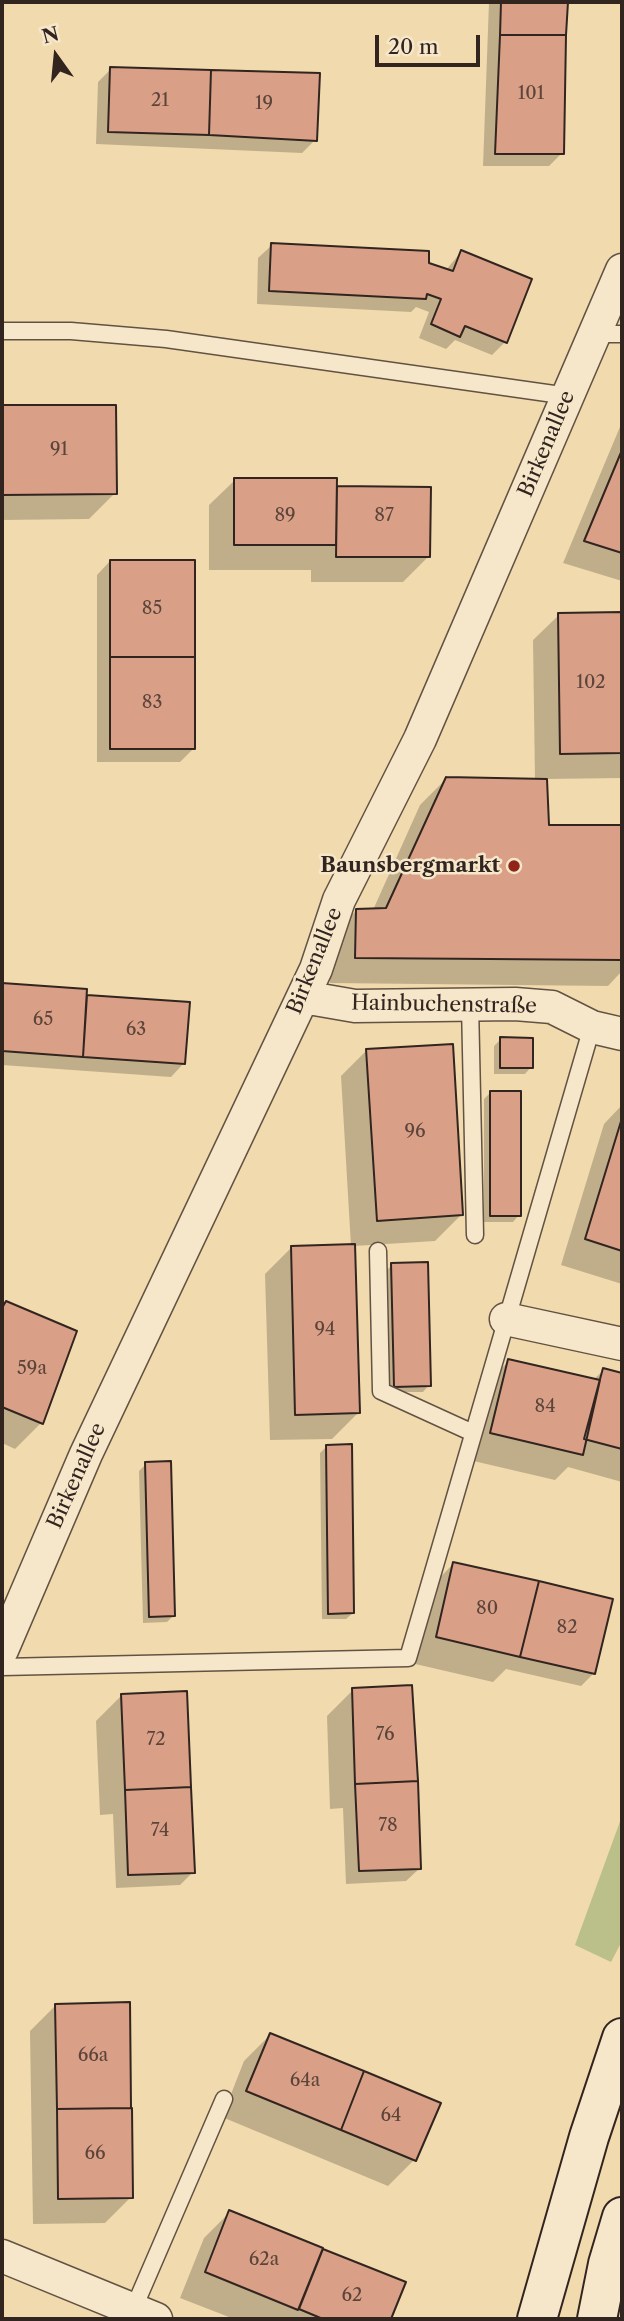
<!DOCTYPE html>
<meta charset="utf-8">
<style>
body{margin:0}
#map{position:relative;width:624px;height:2321px;overflow:hidden;background:#f1daad;font-family:"Libre Caslon Text",serif}
canvas{display:block}
.frame{position:absolute;inset:0;border:4px solid #322520;pointer-events:none}
.north{position:absolute;left:21px;top:21px;width:70px;height:70px;-webkit-text-stroke:5px #f6e7ca;paint-order:stroke;rotate:345deg;font-size:19px;font-weight:700;line-height:28px;text-align:center;color:#322520}
.north::after{content:'';display:block;margin:auto;width:24px;height:32px;background:#322520;clip-path:polygon(50% 0,100% 100%,50% 72%,0 100%)}
.scale{position:absolute;left:375px;top:35px;width:105px;height:32px;box-sizing:border-box;border:4px solid #322520;border-top:0;padding-left:9px;font-size:21px;line-height:24px;white-space:nowrap;color:#322520;-webkit-text-stroke:5px #f6e7ca;paint-order:stroke}
</style>
<div id="map">
<canvas width="624" height="2321"></canvas>
<div class="frame"></div>
<div class="north">N</div>
<div class="scale">20 m</div>
</div>
<script>
const g = document.querySelector('canvas').getContext('2d');
g.lineJoin = 'round';
function fill(path, color) {
  g.fillStyle = color;
  g.fill(path, 'evenodd');
}
function shape(rows) {
  const path = new Path2D();
  for (const r of rows) {
    path.moveTo(r[0], r[1]);
    for (let i = 2; i < r.length; i += 2) path.lineTo(r[i], r[i + 1]);
  }
  return path;
}
function trace(path, color, width, dash) {
  g.strokeStyle = color;
  g.lineWidth = width;
  g.lineCap = dash ? 'butt' : 'round';
  g.setLineDash(dash || []);
  g.stroke(path);
}
function write(font, color, halo, rows, align = 'center') {
  g.font = font + ' "Libre Caslon Text",serif';
  g.lineWidth = 5;
  g.setLineDash([]);
  g.textBaseline = 'middle';
  g.strokeStyle = halo;
  g.fillStyle = color;
  for (const [text, x, y, turn = 0] of rows) {
    g.save();
    g.translate(x, y);
    g.rotate((+turn || 0) * Math.PI / 180);
    g.textAlign = isNaN(turn) ? turn : align;
    if (halo) g.strokeText(text, 0, 0);
    g.fillText(text, 0, 0);
    g.restore();
  }
}
const green = shape([
 [622,1816,622,1941,611,1962,575,1945]
]);
const shadow = shape([
 [489,2,567,2,562,153,549,166,483,166],
 [111,69,315,140,302,153,96,144,98,82],
 [272,245,427,264,446,270,461,252,505,342,492,355,455,340,446,349,419,338,429,312,416,307,411,312,257,304,258,258],
 [114,406,115,493,89,519,2,520,2,407],
 [622,422,622,581,563,563],
 [235,480,335,488,429,489,429,556,403,582,311,582,311,570,209,570,209,505],
 [110,561,193,749,180,762,97,762,97,575],
 [622,614,622,778,545,779,547,826,622,827,622,971,608,986,330,983,331,936,357,910,373,910,420,805,447,778,535,781,533,640,559,615],
 [2,985,85,990,85,996,188,1004,184,1063,171,1077,2,1065],
 [501,1039,531,1067,525,1074,494,1074,494,1046],
 [367,1050,461,1215,435,1241,354,1246,358,1413,332,1439,270,1440,265,1274,291,1248,351,1246,341,1076],
 [491,1092,519,1215,513,1222,484,1222,484,1099],
 [622,1105,622,1284,561,1265,604,1124],
 [392,1265,429,1385,423,1392,388,1392,385,1272],
 [7,1303,41,1423,15,1449,2,1443,2,1308],
 [509,1361,593,1380,604,1370,622,1375,622,1482,568,1467,555,1480,465,1459,483,1387],
 [327,1446,353,1613,346,1619,322,1619,320,1453],
 [146,1464,173,1616,167,1622,143,1623,139,1471],
 [453,1564,594,1673,581,1686,506,1669,493,1682,411,1663,428,1590],
 [353,1690,420,1868,406,1881,346,1884,343,1808,330,1809,327,1716],
 [122,1695,193,1872,180,1885,116,1888,113,1814,100,1815,96,1721],
 [128,2004,131,2197,105,2223,33,2224,30,2031,56,2005],
 [270,2035,414,2160,388,2186,222,2117,244,2061],
 [230,2212,404,2283,389,2319,234,2319,180,2298,204,2238]
]);
const building = shape([
 [501,2,568,2,566,35,500,35,501,2],
 [500,35,566,35,564,154,495,154,500,35],
 [110,67,211,70,209,135,108,132,110,67],
 [211,70,320,73,317,141,209,135,211,70],
 [271,243,429,251,429,263,453,271,461,250,532,279,507,343,465,326,460,337,431,324,441,299,427,294,426,299,269,291,271,243],
 [2,405,116,405,117,494,2,495,2,405],
 [622,450,622,553,584,541,622,450],
 [234,478,337,478,336,545,234,545,234,478],
 [337,486,431,487,430,557,336,557,337,486],
 [110,560,195,560,195,657,110,657,110,560],
 [622,612,622,753,560,754,558,613,622,612],
 [110,657,195,657,195,749,110,749,110,657],
 [446,777,547,779,549,825,622,825,622,960,355,958,356,909,386,908,446,777],
 [2,983,87,989,83,1057,2,1051,2,983],
 [87,995,190,1002,185,1064,83,1057,87,995],
 [500,1037,533,1038,533,1068,500,1068,500,1037],
 [453,1044,463,1215,377,1221,366,1049,453,1044],
 [490,1091,521,1091,521,1216,490,1216,490,1091],
 [622,1118,622,1251,585,1239,622,1118],
 [355,1244,360,1413,295,1415,291,1246,355,1244],
 [428,1262,431,1386,394,1387,391,1263,428,1262],
 [6,1301,77,1331,43,1424,2,1407,2,1308,6,1301],
 [508,1359,600,1380,583,1455,490,1433,508,1359],
 [603,1368,622,1373,622,1449,584,1439,603,1368],
 [352,1444,354,1613,328,1614,326,1445,352,1444],
 [171,1461,175,1616,149,1617,145,1462,171,1461],
 [453,1562,539,1581,520,1657,436,1637,453,1562],
 [539,1581,613,1599,595,1674,520,1657,539,1581],
 [412,1685,418,1781,355,1784,352,1688,412,1685],
 [187,1691,191,1787,125,1790,121,1694,187,1691],
 [418,1781,421,1869,359,1871,355,1784,418,1781],
 [191,1787,195,1873,128,1875,125,1790,191,1787],
 [130,2002,131,2108,57,2109,55,2004,130,2002],
 [270,2033,364,2071,341,2130,246,2091,270,2033],
 [364,2071,441,2103,416,2161,341,2130,364,2071],
 [132,2108,133,2198,58,2199,57,2109,132,2108],
 [229,2210,323,2248,298,2310,205,2272,229,2210],
 [323,2249,406,2282,391,2319,323,2319,299,2309,323,2249]
]);
const lane = shape([
 [2,331,71,331,166,339,568,396],
 [595,334,622,334],
 [470,1004,475,1235],
 [378,1251,381,1391,473,1433],
 [2,1667,408,1658,592,1027],
 [133,2310,224,2099]
]);
const street = shape([
 [303,997,355,1006,515,1004,552,1007,592,1027,622,1034],
 [506,1319,622,1344],
 [2,1650,86,1454,316,969,339,900,420,739,622,270],
 [2,2256,156,2319]
]);
const secondary = shape([
 [537,2319,589,2137,622,2038],
 [597,2319,608,2264,622,2217]
]);
const markers = [
 [514,866,7,"#8f2418"]
];
const numberNames = [
 ["101",531,94],
 ["21",160,101],
 ["19",264,104],
 ["91",59,450],
 ["89",285,516],
 ["87",384,516],
 ["85",152,609],
 ["102",591,683],
 ["83",152,703],
 ["65",43,1020],
 ["63",136,1030],
 ["96",415,1132],
 ["94",325,1330],
 ["59a",32,1369],
 ["84",545,1407],
 ["80",487,1609],
 ["82",567,1628],
 ["76",385,1735],
 ["72",156,1740],
 ["78",388,1826],
 ["74",160,1831],
 ["66a",93,2056],
 ["64a",305,2081],
 ["64",391,2116],
 ["66",95,2154],
 ["62a",264,2260],
 ["62",352,2296]
];
const streetNames = [
 ["Birkenallee",547,444,-67],
 ["Birkenallee",315,961,-68],
 ["Hainbuchenstraße",444,1005,1],
 ["Birkenallee",77,1476,-66]
];
const poiNames = [
 ["Baunsbergmarkt",500,866]
];
fill(green, '#bbbf89');
fill(shadow, '#0003');
fill(building, '#d9a087');
trace(building, '#322520', 2);
trace(lane, '#625243', 19);
trace(street, '#625243', 35);
trace(secondary, '#322520', 42);
trace(lane, '#f6e7ca', 16);
trace(street, '#f6e7ca', 32);
trace(secondary, '#f6e7ca', 38);
for (const [x, y, r, color] of markers) {
  const dot = new Path2D();
  dot.arc(x, y, r, 0, 2 * Math.PI);
  g.fillStyle = color;
  g.fill(dot);
  trace(dot, '#f6e7ca', 2.5);
}
write('18px', '#5c443a', null, numberNames);
write('21px', '#322520', '#f6e7ca', streetNames);
write('bold 21px', '#322520', '#f6e7ca', poiNames, 'right');
</script>
